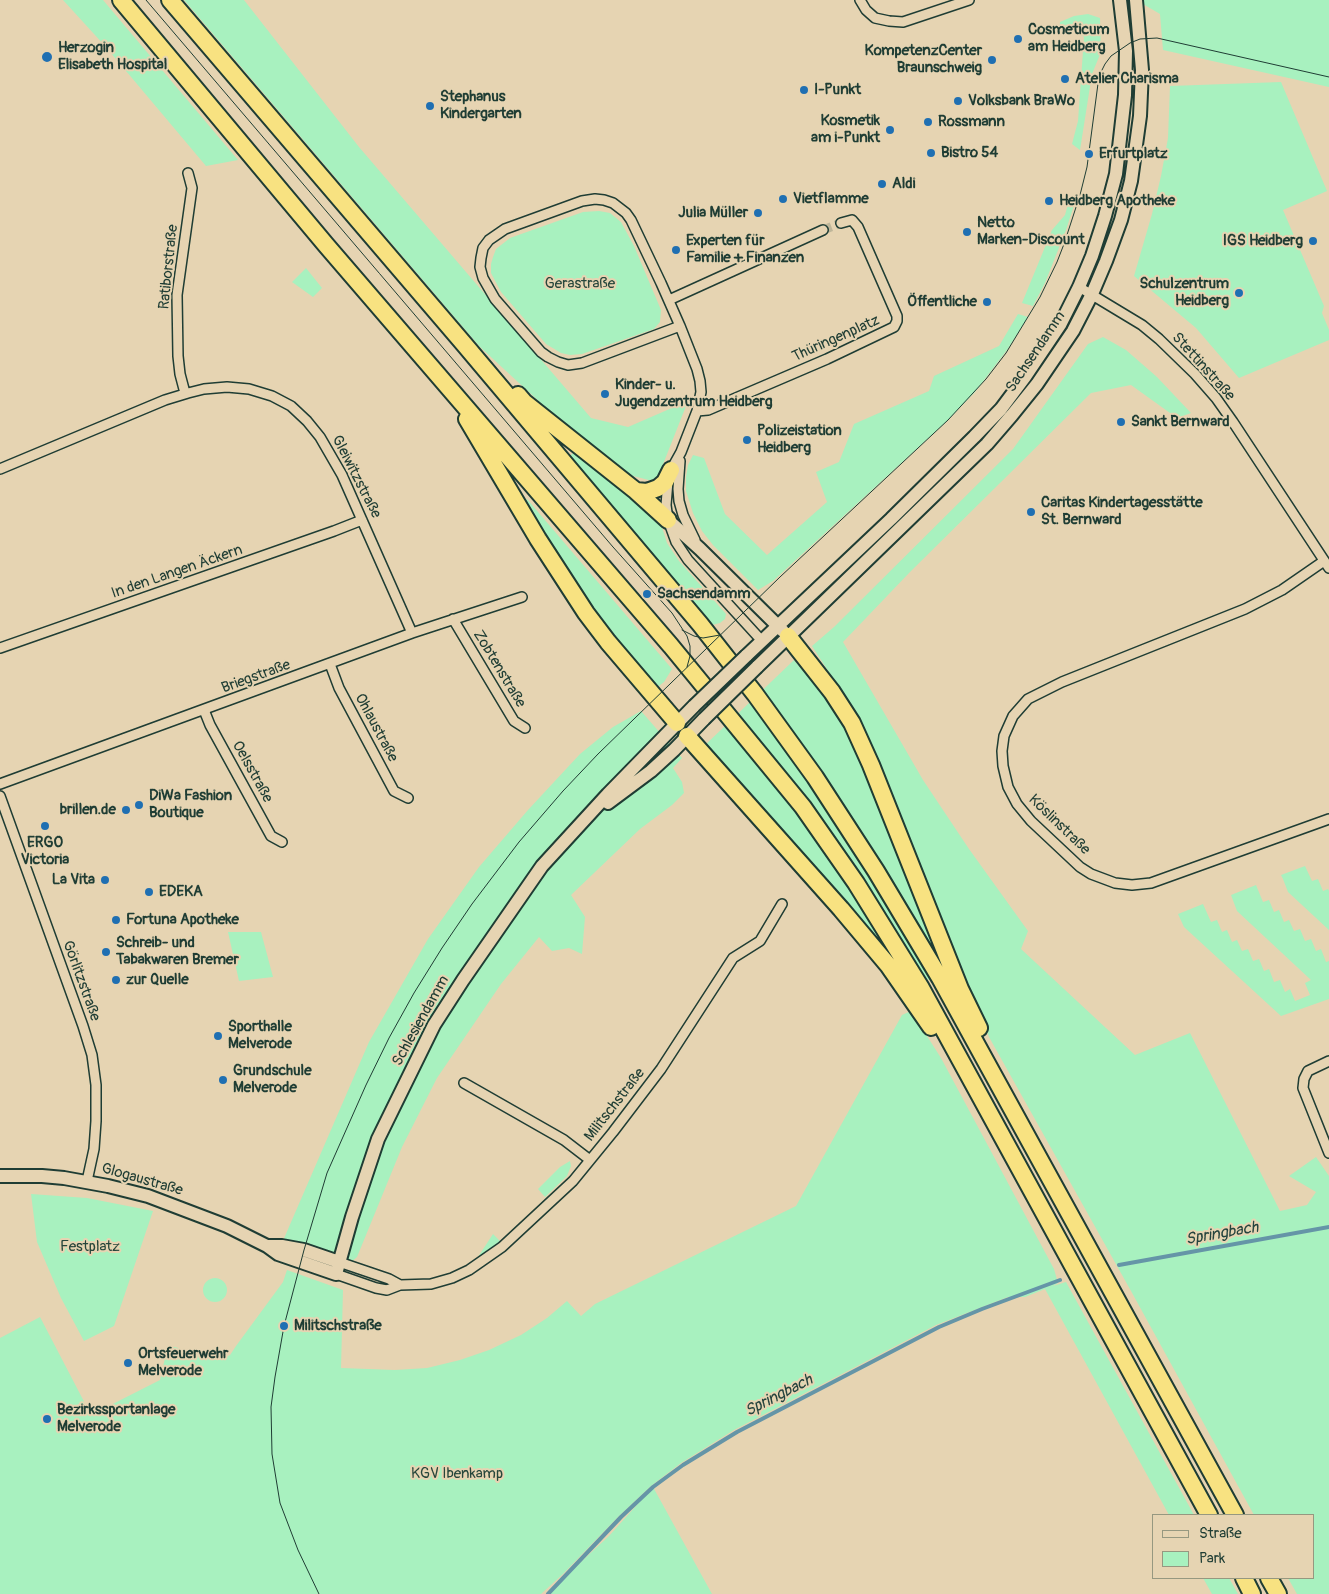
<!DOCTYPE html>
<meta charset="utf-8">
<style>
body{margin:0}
#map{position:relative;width:1329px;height:1594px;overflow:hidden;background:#e6d4b2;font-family:Pangolin,sans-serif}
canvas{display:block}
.legend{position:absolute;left:1152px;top:1514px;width:162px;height:65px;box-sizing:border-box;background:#e6d4b2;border:1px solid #969880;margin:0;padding:6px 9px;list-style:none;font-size:15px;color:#1f3d34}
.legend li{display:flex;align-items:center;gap:10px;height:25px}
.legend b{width:25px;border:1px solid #969880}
</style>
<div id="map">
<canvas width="1329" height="1594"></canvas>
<ul class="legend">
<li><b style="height:6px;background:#e6d4b2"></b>Straße</li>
<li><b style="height:14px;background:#a8f1bf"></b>Park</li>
</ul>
</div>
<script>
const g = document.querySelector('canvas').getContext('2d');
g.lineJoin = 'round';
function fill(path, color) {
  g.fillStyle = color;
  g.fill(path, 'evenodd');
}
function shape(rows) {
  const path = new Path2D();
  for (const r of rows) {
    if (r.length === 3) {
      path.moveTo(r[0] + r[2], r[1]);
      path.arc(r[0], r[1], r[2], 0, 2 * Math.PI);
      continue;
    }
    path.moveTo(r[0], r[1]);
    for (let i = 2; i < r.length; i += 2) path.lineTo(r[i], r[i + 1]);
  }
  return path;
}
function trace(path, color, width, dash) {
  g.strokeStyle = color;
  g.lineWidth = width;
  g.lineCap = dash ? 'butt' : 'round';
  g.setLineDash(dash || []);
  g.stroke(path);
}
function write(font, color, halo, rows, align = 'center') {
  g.font = font + ' Pangolin,sans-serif';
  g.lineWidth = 4;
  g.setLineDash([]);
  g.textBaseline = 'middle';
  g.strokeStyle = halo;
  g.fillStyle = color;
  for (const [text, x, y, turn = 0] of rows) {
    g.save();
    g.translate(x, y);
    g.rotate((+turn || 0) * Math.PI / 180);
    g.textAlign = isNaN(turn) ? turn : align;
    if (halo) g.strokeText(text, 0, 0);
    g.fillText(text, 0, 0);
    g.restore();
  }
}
const green = shape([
 [63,0,103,0,238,160,206,166,105,46],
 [184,0,244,0,359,147,591,418,628,427,688,401,656,482,626,474,544,406,479,346],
 [1143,0,1329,0,1329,87,1163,50,1160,14,1143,4],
 [1088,14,1100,18,1101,52,1092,74,1080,150,1072,144,1078,121,1084,37,1071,28,1059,33,1060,22,1074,16],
 [1281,82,1327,191,1283,210,1324,306,1322,313,1329,330,1329,340,1239,378,1196,328,1134,276,1152,214,1161,176,1168,138,1170,86],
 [1070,197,1076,199,1066,230,1045,283,1033,306,1022,303,1052,230,1065,215],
 [599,211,610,213,621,222,634,246,661,310,660,322,654,329,582,354,570,355,561,353,546,344,501,292,491,273,491,264,493,257,496,249,510,238,583,212],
 [306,268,322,288,313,297,292,282],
 [1018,314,1028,317,1007,350,975,392,947,421,773,581,758,590,713,545,702,531,693,513,686,491,686,477,688,465,693,455,704,458,725,514,767,555,827,502,816,472,839,462,854,424,929,391,934,376,999,346],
 [1103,337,1126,350,1157,377,1191,413,1177,418,1131,385,1091,393,910,572,843,642,923,780,969,849,1028,931,1021,949,1135,1055,1190,1033,1280,1211,1307,1205,1316,1192,1289,1176,1316,1157,1329,1176,1329,1594,1297,1594,1288,1578,1313,1578,1313,1515,1254,1515,1131,1291,989,1037,892,794,861,722,812,646,834,627,1013,449,1088,344],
 [575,451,660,521,667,543,679,561,726,614,725,619,720,623,712,625,569,457],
 [527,499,672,669,664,682,655,689,585,603,522,502],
 [794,660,825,696,851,735,957,993,895,964,703,747],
 [641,711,682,758,673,768,682,782,684,793,672,805,640,829,571,895,585,917,582,954,569,948,552,951,539,937,501,984,437,1078,402,1147,357,1257,349,1264,282,1243,369,1042,428,939,479,867,528,810,580,754,613,727],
 [1305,866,1312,881,1318,879,1323,891,1328,889,1329,891,1329,930,1288,892,1283,879,1281,875],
 [1256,885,1263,902,1269,900,1274,912,1279,910,1284,922,1289,920,1294,931,1300,929,1305,941,1311,939,1316,951,1321,949,1326,962,1329,961,1329,999,1281,1016,1184,927,1178,914,1203,904,1211,922,1217,920,1222,932,1227,930,1232,942,1237,940,1242,951,1248,949,1253,961,1259,959,1264,971,1269,969,1274,982,1280,980,1285,992,1290,989,1295,1001,1310,995,1305,983,1311,980,1237,911,1231,895],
 [228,932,261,932,273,977,239,981],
 [911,1011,941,1058,1054,1269,1058,1283,1053,1286,1066,1282,1194,1515,1169,1515,1045,1289,1025,1297,1008,1297,936,1325,734,1430,681,1463,651,1486,617,1518,563,1574,541,1594,0,1594,0,1338,40,1317,91,1415,160,1380,168,1345,219,1360,230,1355,236,1346,283,1282,287,1270,343,1290,341,1368,395,1370,427,1368,460,1360,489,1350,521,1335,547,1318,567,1301,581,1316,595,1304,796,1206,902,1015],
 [570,1161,571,1166,567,1176,545,1197,538,1189,560,1167],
 [31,1194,87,1198,153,1211,114,1326,84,1341,61,1298,37,1242],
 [493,1234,500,1241,474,1263],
 [215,1290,12],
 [653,1487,712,1594,546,1594,609,1536],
 [1203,1578,1229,1578,1238,1594,1212,1594]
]);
const stream = shape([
 [1119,1265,1329,1227],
 [548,1594,621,1517,653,1487,683,1465,737,1432,939,1327,982,1309,1060,1280]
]);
const streetTunnel = shape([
 [823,230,841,223]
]);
const street = shape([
 [860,0,866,10,875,18,889,21,903,22,969,0],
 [595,199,604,200,613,203,626,213,631,220,661,283,680,326,582,363,568,365,558,362,548,357,541,352,495,299,483,278,480,267,481,258,483,248,489,240,505,229,582,201,595,199],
 [1079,287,1142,325,1159,339,1195,374,1216,398,1233,422,1329,568],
 [669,300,823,230],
 [680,326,697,369,700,381,701,392,697,411,681,452,671,470,668,481,666,505,668,520,676,542,688,560,762,641],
 [185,393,180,374,178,356,177,295,192,188,188,173],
 [697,411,708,410,827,359,894,327,897,321,897,316,858,227,852,220,841,223],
 [680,461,678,489,679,501,683,515,695,540],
 [0,469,165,400,188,393,204,389,227,387,249,389,272,396,291,406,307,421,320,437,342,475,412,633],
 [1324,561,1282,590,1245,609,1062,682,1028,699,1013,716,1004,736,1002,751,1003,766,1008,787,1017,804,1031,821,1080,867,1091,874,1115,883,1132,885,1151,883,1329,819],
 [453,619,514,721,525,728],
 [0,648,334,531,362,520],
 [330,664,339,688,394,791,408,798],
 [204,710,210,725,271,836,282,842],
 [0,784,412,633,522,597],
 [0,796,83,1026,92,1055,96,1085,96,1121,94,1149,87,1181],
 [1329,1061,1308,1071,1304,1079,1303,1088,1329,1153],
 [464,1083,564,1140,590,1160],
 [339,1262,389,1279,400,1285],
 [336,1274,376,1288,387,1290,400,1285,431,1284,452,1278,469,1270,502,1247,573,1181,613,1132,661,1069,733,958,760,941,782,904]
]);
const secondary = shape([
 [668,520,700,549,783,631],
 [746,656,891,519,974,437,1001,409,1025,377,1060,325,1079,287,1092,256,1105,216,1116,174,1125,95,1126,51,1120,0],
 [757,667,987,444,1012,415,1037,384,1073,331,1092,294,1106,261,1121,220,1131,181,1140,116,1142,70,1136,0],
 [608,803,651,771,674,750,704,719],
 [0,1176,42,1176,64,1178,108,1186,148,1196,227,1226,267,1246,278,1254,336,1274,352,1217,378,1139,434,1025,463,980,542,866,608,794,694,706],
 [267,1246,282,1246,304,1250,339,1262]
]);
const highway = shape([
 [121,0,326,245,671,646,803,807,856,883,921,988,1209,1515],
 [170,0,464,344,700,624,755,694,815,777,876,871,940,978,1235,1515],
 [518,395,524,402,636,491,668,520],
 [467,419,538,539,586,613,608,642,677,723],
 [636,491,647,492,658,488,665,482,671,470],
 [788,636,832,692,852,723,871,765,960,989,979,1028],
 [687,736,841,909,888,965,931,1027],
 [1244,1578,1252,1594],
 [1269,1578,1278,1594]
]);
const tram = shape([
 [146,0,613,547,672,613,687,636,690,646,690,656,687,667],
 [682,630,694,636,703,638,720,635],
 [319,1594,298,1550,280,1503,272,1454,271,1407,275,1377,284,1326,304,1250,327,1173,366,1085,389,1038,414,993,442,948,472,904,519,842,563,791,598,754,780,577,948,420,986,379,1006,353,1040,297,1057,262,1064,244,1080,195,1087,167,1099,76,1105,64,1111,56,1130,43,1140,39,1157,38,1329,77]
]);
const secondaryBridge = shape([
 [694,706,746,656],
 [704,719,757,667]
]);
const markers = [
 [1018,39,5,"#1f6fb2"],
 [47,57,6,"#1f6fb2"],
 [992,60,5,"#1f6fb2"],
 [1065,79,5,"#1f6fb2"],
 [804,90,5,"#1f6fb2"],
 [958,101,5,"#1f6fb2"],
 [430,106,5,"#1f6fb2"],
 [928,122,5,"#1f6fb2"],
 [890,130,5,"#1f6fb2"],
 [931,153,5,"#1f6fb2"],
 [1089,154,5,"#1f6fb2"],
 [882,184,5,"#1f6fb2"],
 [783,199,5,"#1f6fb2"],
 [1049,201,5,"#1f6fb2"],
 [758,213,5,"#1f6fb2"],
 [967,232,5,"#1f6fb2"],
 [1313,241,5,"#1f6fb2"],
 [676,250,5,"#1f6fb2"],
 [1239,293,5,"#1f6fb2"],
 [987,302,5,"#1f6fb2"],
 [605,394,5,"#1f6fb2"],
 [1121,422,5,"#1f6fb2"],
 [747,440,5,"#1f6fb2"],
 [1031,512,5,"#1f6fb2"],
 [647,594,5,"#1f6fb2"],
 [139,805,5,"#1f6fb2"],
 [126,810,5,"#1f6fb2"],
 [45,826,5,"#1f6fb2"],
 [105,880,5,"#1f6fb2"],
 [149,892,5,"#1f6fb2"],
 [116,920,5,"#1f6fb2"],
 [106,952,5,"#1f6fb2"],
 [116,980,5,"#1f6fb2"],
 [218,1036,5,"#1f6fb2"],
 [223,1080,5,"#1f6fb2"],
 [284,1326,5,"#1f6fb2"],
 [128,1363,5,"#1f6fb2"],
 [47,1419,5,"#1f6fb2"]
];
const poiNames = [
 ["Cosmeticum",1028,30],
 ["am Heidberg",1028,47],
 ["Herzogin",58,48],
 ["Elisabeth Hospital",58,65],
 ["KompetenzCenter",982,51,"right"],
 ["Braunschweig",982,68,"right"],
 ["Atelier Charisma",1075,79],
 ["I-Punkt",814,90],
 ["Stephanus",440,97],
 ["Kindergarten",440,114],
 ["Volksbank BraWo",968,101],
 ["Kosmetik",880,121,"right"],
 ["am i-Punkt",880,138,"right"],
 ["Rossmann",938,122],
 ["Bistro 54",941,153],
 ["Erfurtplatz",1099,154],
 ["Aldi",892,184],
 ["Vietflamme",793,199],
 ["Heidberg Apotheke",1059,201],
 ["Julia Müller",748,213,"right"],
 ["Netto",977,223],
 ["Marken-Discount",977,240],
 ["Experten für",686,241],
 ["Familie + Finanzen",686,258],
 ["IGS Heidberg",1303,241,"right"],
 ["Schulzentrum",1229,284,"right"],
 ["Heidberg",1229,301,"right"],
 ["Öffentliche",977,302,"right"],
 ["Kinder- u.",615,385],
 ["Jugendzentrum Heidberg",615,402],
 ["Sankt Bernward",1131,422],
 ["Polizeistation",757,431],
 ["Heidberg",757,448],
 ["Caritas Kindertagesstätte",1041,503],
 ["St. Bernward",1041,520],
 ["Sachsendamm",657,594],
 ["DiWa Fashion",149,796],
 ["Boutique",149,813],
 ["brillen.de",116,810,"right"],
 ["ERGO",45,843,"center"],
 ["Victoria",45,860,"center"],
 ["La Vita",95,880,"right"],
 ["EDEKA",159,892],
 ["Fortuna Apotheke",126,920],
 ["Schreib- und",116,943],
 ["Tabakwaren Bremer",116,960],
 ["zur Quelle",126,980],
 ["Sporthalle",228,1027],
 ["Melverode",228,1044],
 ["Grundschule",233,1071],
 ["Melverode",233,1088],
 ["Militschstraße",294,1326],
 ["Ortsfeuerwehr",138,1354],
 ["Melverode",138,1371],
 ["Bezirkssportanlage",57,1410],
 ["Melverode",57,1427]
];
const streetNames = [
 ["Ratiborstraße",169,267,-84],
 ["Thüringenplatz",836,339,-24],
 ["Sachsendamm",1036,352,-56],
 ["Stettinstraße",1203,367,48],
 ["Gleiwitzstraße",356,477,63],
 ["In den Langen Äckern",177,572,-19],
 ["Zobtenstraße",499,669,59],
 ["Briegstraße",256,677,-20],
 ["Ohlaustraße",376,728,62],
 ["Oelsstraße",252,772,61],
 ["Köslinstraße",1059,825,44],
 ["Görlitzstraße",81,981,70],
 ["Schlesiendamm",421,1021,-61],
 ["Militschstraße",615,1105,-52],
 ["Glogaustraße",142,1180,16]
];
const parkNames = [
 ["Gerastraße",580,284],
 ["Festplatz",90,1247],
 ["KGV Ibenkamp",457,1474]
];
const waterNames = [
 ["Springbach",1222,1234,-10],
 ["Springbach",779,1396,-27]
];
fill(green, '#a8f1bf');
trace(stream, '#6595a7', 4);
trace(streetTunnel, '#beb699', 9, [9, 4.5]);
trace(street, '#1f3d34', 12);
trace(secondary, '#1f3d34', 16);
trace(highway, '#1f3d34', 20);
trace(street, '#e6d4b2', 9);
trace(secondary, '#e6d4b2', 12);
trace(highway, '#f8e281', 16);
trace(tram, '#1f3d34', 1);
trace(secondaryBridge, '#1f3d34', 16, []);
trace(secondaryBridge, '#e6d4b2', 12);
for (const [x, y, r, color] of markers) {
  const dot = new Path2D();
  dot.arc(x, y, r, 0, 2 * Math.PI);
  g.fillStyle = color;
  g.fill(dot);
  trace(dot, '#e6d4b2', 2);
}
write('bold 15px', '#1f3d34', '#e6d4b2', poiNames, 'left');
write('15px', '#1f3d34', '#e6d4b2', streetNames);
write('15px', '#26463b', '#e6d4b2', parkNames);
write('italic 16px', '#25443e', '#e6d4b2', waterNames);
</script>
